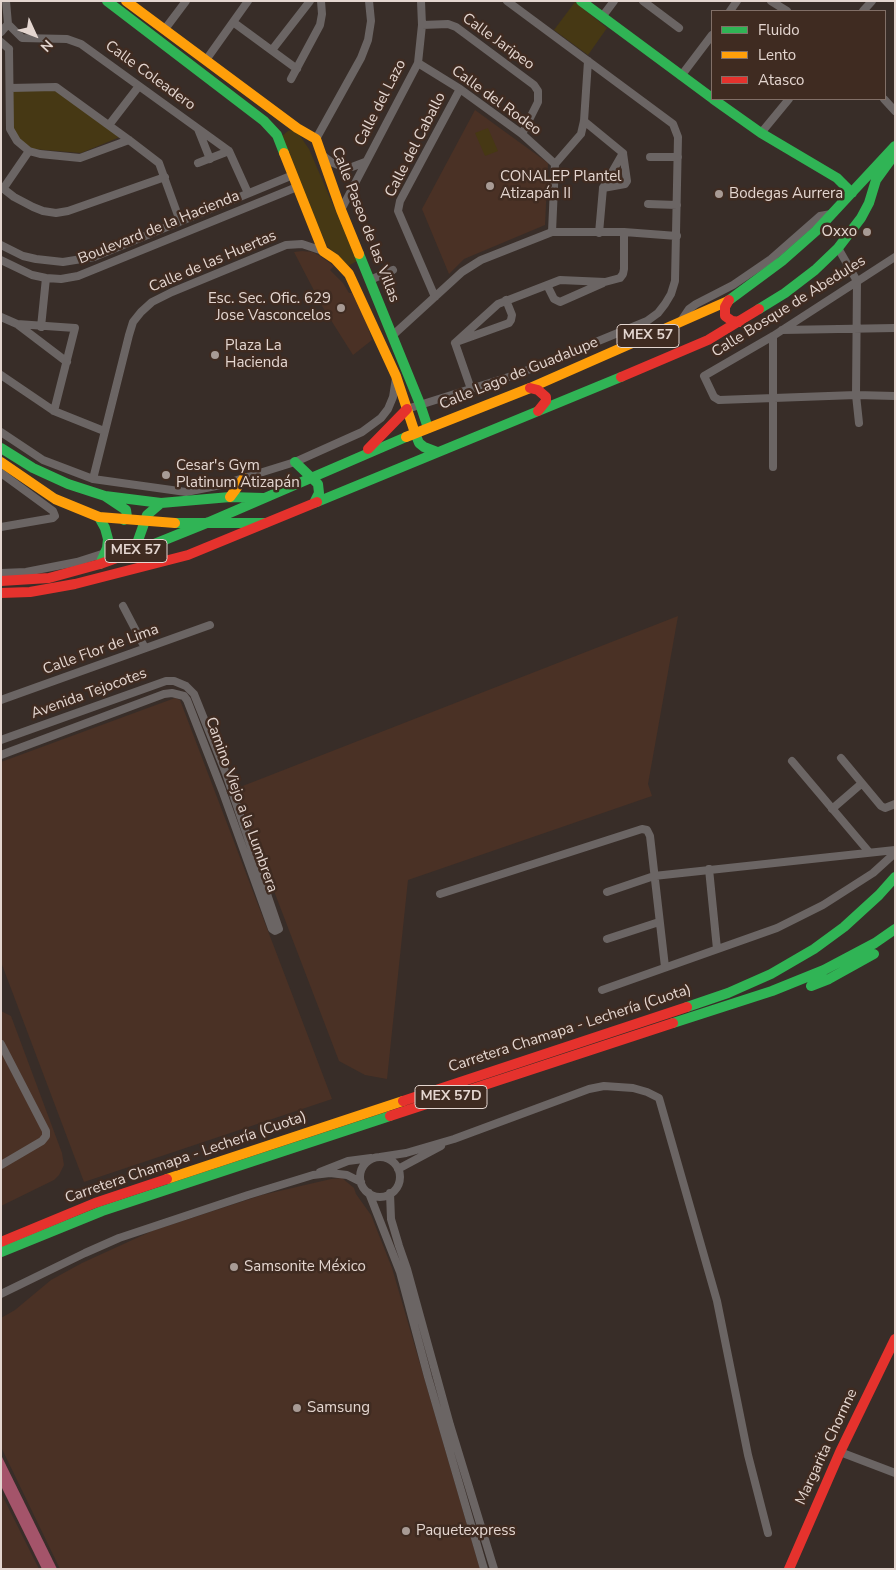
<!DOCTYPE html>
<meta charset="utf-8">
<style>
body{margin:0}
#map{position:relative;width:896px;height:1570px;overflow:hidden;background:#382d28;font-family:"Nunito Sans",sans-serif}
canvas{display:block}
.frame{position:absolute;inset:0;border:2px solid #e4d6d0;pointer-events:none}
.legend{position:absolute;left:711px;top:10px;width:175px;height:90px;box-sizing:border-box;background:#3f2b21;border:1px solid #816f67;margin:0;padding:6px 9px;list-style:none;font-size:15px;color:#e4d6d0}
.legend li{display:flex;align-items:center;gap:10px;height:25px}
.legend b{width:25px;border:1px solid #816f67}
.north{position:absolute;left:10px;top:10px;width:50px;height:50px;-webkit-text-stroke:4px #3f2b21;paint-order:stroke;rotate:133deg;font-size:14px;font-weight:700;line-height:20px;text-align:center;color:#e4d6d0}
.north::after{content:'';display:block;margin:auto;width:18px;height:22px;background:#e4d6d0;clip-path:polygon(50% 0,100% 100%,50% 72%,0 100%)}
</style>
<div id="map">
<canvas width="896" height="1570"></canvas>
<div class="frame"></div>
<ul class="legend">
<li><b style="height:6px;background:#30b455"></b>Fluido</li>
<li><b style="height:6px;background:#ff9f0a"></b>Lento</li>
<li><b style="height:6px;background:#e5322d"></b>Atasco</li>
</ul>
<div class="north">N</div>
</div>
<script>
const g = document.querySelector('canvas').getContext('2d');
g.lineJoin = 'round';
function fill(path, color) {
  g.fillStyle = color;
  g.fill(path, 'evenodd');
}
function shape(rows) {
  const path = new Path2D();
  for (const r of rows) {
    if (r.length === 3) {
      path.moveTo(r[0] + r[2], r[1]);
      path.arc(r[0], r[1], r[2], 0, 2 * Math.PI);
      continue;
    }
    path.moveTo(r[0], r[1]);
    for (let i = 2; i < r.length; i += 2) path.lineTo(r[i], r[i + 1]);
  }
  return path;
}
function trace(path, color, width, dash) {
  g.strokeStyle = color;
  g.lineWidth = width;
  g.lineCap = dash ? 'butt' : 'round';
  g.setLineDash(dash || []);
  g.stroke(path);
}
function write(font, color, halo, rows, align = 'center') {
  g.font = font + ' "Nunito Sans",sans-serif';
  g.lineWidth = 5;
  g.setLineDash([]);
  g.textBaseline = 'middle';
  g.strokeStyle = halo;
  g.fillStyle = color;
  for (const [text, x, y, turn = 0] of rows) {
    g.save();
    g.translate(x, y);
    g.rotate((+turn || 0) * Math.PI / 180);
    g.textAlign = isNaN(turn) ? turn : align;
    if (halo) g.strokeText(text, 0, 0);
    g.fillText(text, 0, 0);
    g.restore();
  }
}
const built = shape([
 [475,110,548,163,545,225,464,259,449,274,422,209],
 [302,251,312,252,320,256,334,266,330,270,343,283,349,293,352,293,364,315,372,340,353,355,322,306,294,252],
 [678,616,648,784,652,796,408,880,387,1079,365,1075,339,1061,235,789],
 [175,698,180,700,332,1099,84,1182,1,962,1,762],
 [1,1011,11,1016,62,1153,64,1165,59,1175,54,1180,1,1206],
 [342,1178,354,1188,356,1194,371,1215,392,1268,480,1569,60,1569,1,1447,1,1318,15,1310,51,1280,82,1263,152,1231,262,1195,331,1179],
 [1,1493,39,1569,1,1569]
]);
const green = shape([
 [575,2,607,28,588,55,554,30],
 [53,88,120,137,81,153,33,149,18,139,12,128,12,90],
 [488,128,498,151,485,156,475,133],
 [292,130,298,133,309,149,357,261,348,266,327,246,303,192,282,136,288,131]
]);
const water = shape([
 [1,1455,57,1569,42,1569,1,1486]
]);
const street = shape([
 [6,1,8,24],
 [643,1,679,28],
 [771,1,787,11],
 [730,11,737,1],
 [863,11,872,1],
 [602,17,614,1],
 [233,22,297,69],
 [8,24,22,38,67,39,81,44,229,151,248,193],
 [422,25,448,24,456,27,534,85,538,91,538,102,522,134],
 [165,29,186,1],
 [1,32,8,24],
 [1,42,9,49],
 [9,49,10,129,17,141,29,151,40,154,80,158,129,140],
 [272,50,310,1],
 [206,60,248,1],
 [418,63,460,89,522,134,555,164],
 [681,76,712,35],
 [291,79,320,25,322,14,321,1],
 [10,88,56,87,129,140,159,163,180,221],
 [884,99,895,111],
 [584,121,623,153,627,181,625,184,603,188],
 [109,125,139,86],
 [198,129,210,159],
 [761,133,789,99],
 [316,139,361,58,368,40,371,21,369,1],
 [322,155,331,162,343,167,352,167,365,162],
 [650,157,678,157],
 [198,163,229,151],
 [1,187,14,197,33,207,43,211,56,213,68,211,165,177],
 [3,189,29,151],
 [648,204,677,205],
 [341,210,418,63,422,25,421,1],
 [552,232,555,164,581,134,584,121,588,61],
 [599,233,603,188,623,153],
 [1,245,23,256,36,259,63,262,94,257,293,175],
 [838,248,857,281,856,395,859,423],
 [895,257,773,336,704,376,714,397,719,400,856,395,895,396],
 [1,260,32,275,46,278,61,279,78,276,297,187],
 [370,280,393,270],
 [547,285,554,299,560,302,603,283],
 [435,297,398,211,400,201,460,89],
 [1,317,17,324,67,362],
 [681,321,689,309,696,304,733,285,771,259,820,216,831,214],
 [17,324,75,328,54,411],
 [41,327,46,278],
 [782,330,895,328],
 [392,336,462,272,481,260,552,232,624,232,677,236],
 [773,336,773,467],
 [459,341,509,323,511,320,512,315,506,300],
 [455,343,498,304,560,280,605,282,620,278,623,274,624,269,624,232],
 [455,343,471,389],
 [1,375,54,411,104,431],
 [407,409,518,374,647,321,658,313,665,304,671,294,675,281,678,137,673,124,507,1],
 [1,432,43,460,93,479,186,492,221,485,295,462,362,432,381,418,388,409,393,397,396,378],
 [1,473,53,511,55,516,53,518,1,527],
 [93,479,129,335,133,322,141,312,152,302,172,292,286,245,302,244,323,251],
 [1,573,26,572,77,562,105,553],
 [123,606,145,648],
 [1,700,210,625],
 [1,740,166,681,174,681,186,686,194,694,225,771,279,929,275,931,272,929,222,790,187,700,184,696,172,693,164,694,1,755],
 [841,758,881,806,885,808,895,804],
 [792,761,869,852],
 [832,809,861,784],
 [709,869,717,949],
 [607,892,654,876,895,850],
 [440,894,642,829,647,830,650,836,665,967],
 [607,939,659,922],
 [602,990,777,928,823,905,873,873,895,853],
 [1,1044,46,1131,46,1136,42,1141,1,1165],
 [380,1157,406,1153,454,1139,589,1089,604,1086,633,1088,647,1092,659,1098,717,1301,748,1455,768,1533],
 [380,1177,20],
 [398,1169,441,1146],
 [320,1172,348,1161,371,1158],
 [369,1193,400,1272,428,1377,484,1569],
 [390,1193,391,1219,399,1246,407,1269,450,1425,494,1569],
 [1,1294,85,1253,119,1238,248,1195,313,1175,330,1173,347,1175,361,1182],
 [840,1452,895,1473]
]);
const fast = shape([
 [107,1,264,121,277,135,284,153],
 [581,1,712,98],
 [713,99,761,133,837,178,852,193],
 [359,254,420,404,428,428],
 [728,301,782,261,816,231,895,146],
 [759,309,785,293,815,270,838,248,861,218,869,203,876,180,895,154],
 [415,433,419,443,424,447,437,452],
 [1,448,33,468,68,484,105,496,161,503,230,497,263,498],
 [295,462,318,484,319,493,314,503],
 [105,496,126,510,127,517,124,520],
 [317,502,621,377],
 [99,517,105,528,108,539,107,548,100,564],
 [175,523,265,523],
 [147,547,209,522,406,437],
 [134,552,147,515,161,503],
 [811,986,829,979,874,954],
 [687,1007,728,993,771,974,814,949,844,927,879,895,895,877],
 [673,1023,772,991,824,970,875,943,895,929],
 [1,1252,102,1211,390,1116]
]);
const slow = shape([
 [126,1,297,128,316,139,341,210,359,254],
 [284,153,323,251,335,259,349,274,396,376,415,433],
 [406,437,530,388,728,301],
 [1,462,55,499,99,517,175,523],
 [230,497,244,478],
 [167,1179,403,1101]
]);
const jam = shape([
 [729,300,725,307,725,316,732,321,740,322],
 [621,377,708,340,759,309],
 [530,388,538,390,546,397,546,401,538,411],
 [368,449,407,409],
 [1,581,49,578,100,564,147,547],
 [1,593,30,592,75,584,188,555,317,502],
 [403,1101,687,1007],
 [390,1116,673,1023],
 [1,1242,95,1203,167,1179],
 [789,1569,840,1452,895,1339]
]);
const markers = [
 [490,186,5,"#a89b95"],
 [719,194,5,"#a89b95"],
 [867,232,5,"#a89b95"],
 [341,308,5,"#a89b95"],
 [215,355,5,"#a89b95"],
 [166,475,5,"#a89b95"],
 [234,1267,5,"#a89b95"],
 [297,1408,5,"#a89b95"],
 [406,1531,5,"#a89b95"]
];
const shields = [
 [648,336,62],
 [136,551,62],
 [451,1097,72]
];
const shieldNames = [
 ["MEX 57",648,336],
 ["MEX 57",136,551],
 ["MEX 57D",451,1097]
];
const streetNames = [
 ["Calle Jaripeo",498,42,36],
 ["Calle Coleadero",150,76,36],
 ["Calle del Rodeo",496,101,36],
 ["Calle del Lazo",381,103,-63],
 ["Calle del Caballo",416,145,-63],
 ["Calle Paseo de las Villas",365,225,69],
 ["Boulevard de la Hacienda",159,228,-22],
 ["Calle de las Huertas",213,262,-23],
 ["Calle Bosque de Abedules",789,307,-32],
 ["Calle Lago de Guadalupe",519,374,-22],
 ["Calle Flor de Lima",101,650,-20],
 ["Avenida Tejocotes",89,694,-20],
 ["Camino Viejo a la Lumbrera",241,805,70],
 ["Carretera Chamapa - Lechería (Cuota)",570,1029,-18],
 ["Carretera Chamapa - Lechería (Cuota)",186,1158,-19],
 ["Margarita Chornne",827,1447,-65]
];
const poiNames = [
 ["CONALEP Plantel",500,177],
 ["Atizapán II",500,194],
 ["Bodegas Aurrera",729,194],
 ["Oxxo",857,232,"right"],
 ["Esc. Sec. Ofic. 629",331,299,"right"],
 ["Jose Vasconcelos",331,316,"right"],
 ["Plaza La",225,346],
 ["Hacienda",225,363],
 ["Cesar's Gym",176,466],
 ["Platinum Atizapán",176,483],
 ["Samsonite México",244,1267],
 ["Samsung",307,1408],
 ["Paquetexpress",416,1531]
];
fill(built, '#4a3125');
fill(green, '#463814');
fill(water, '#a4546a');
trace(street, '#6b6564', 8);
trace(fast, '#30b455', 10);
trace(slow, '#ff9f0a', 10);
trace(jam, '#e5322d', 10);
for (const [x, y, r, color] of markers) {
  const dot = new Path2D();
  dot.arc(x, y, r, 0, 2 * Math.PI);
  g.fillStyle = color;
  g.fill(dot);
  trace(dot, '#3f2b21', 2);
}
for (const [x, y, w] of shields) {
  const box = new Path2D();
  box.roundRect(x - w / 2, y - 11.5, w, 23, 4);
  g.fillStyle = '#3f2b21';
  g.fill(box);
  trace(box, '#e4d6d0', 1);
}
write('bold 14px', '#e4d6d0', null, shieldNames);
write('15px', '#e4d6d0', '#3f2b21', streetNames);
write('15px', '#e4d6d0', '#3f2b21', poiNames, 'left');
</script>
